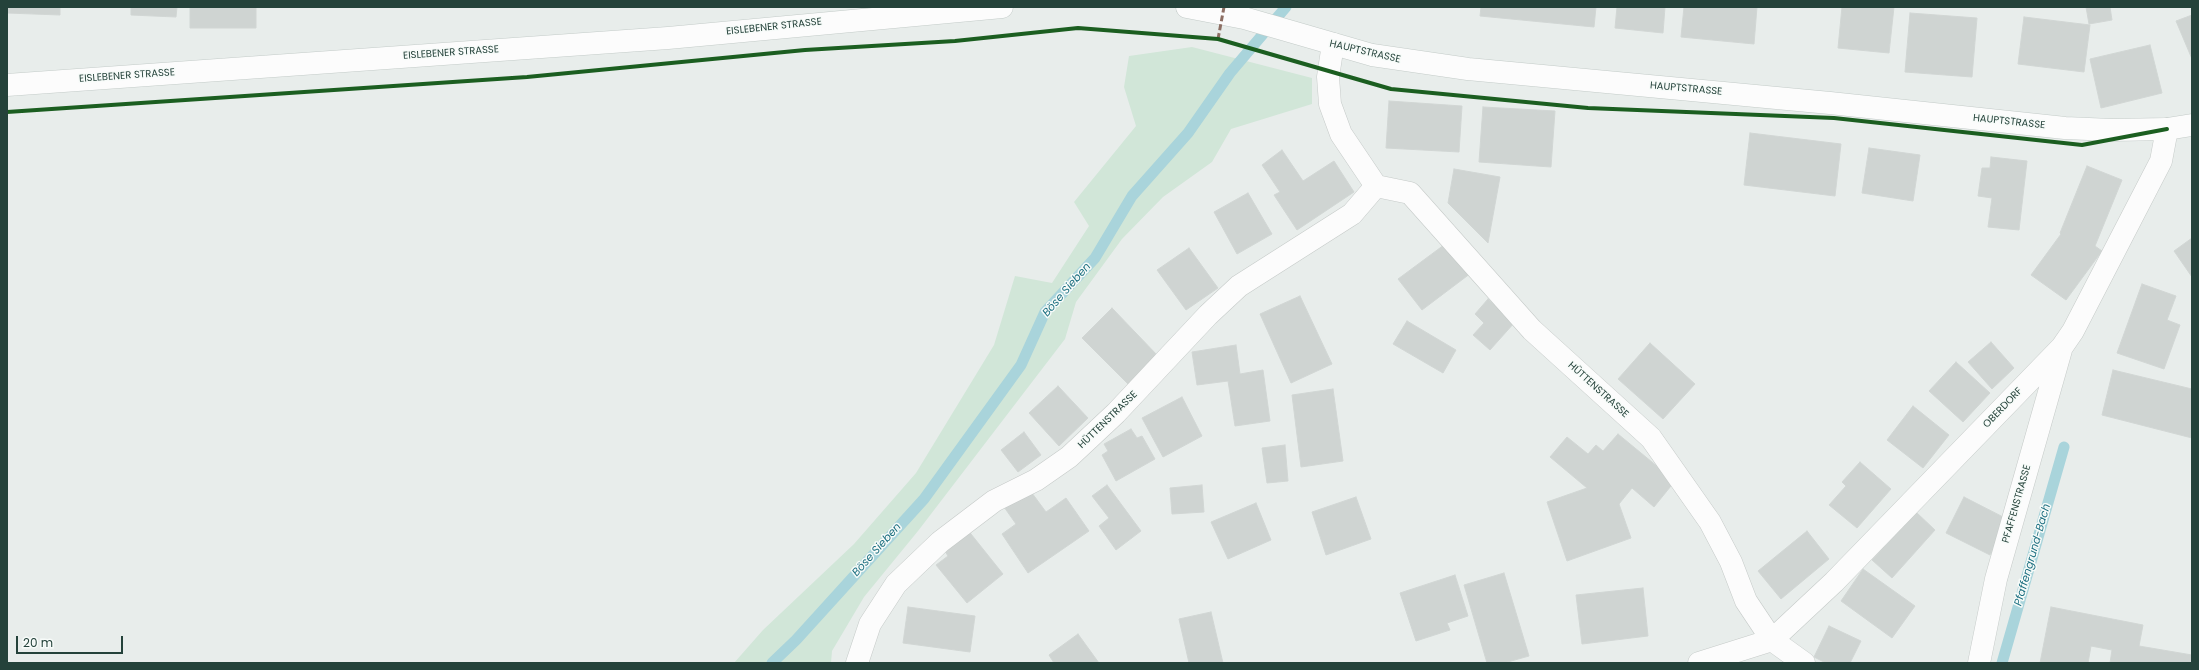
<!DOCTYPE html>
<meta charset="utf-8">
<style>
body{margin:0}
#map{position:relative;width:2199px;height:670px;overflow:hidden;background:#e8edeb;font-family:Poppins,sans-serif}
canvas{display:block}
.frame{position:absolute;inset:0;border:8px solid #24423a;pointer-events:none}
.scale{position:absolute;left:16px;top:636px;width:107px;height:18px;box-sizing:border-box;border:2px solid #24423a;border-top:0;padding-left:5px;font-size:12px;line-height:14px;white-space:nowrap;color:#24423a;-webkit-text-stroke:3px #f7fbf9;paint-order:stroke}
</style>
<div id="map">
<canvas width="2199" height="670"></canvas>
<div class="frame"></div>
<div class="scale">20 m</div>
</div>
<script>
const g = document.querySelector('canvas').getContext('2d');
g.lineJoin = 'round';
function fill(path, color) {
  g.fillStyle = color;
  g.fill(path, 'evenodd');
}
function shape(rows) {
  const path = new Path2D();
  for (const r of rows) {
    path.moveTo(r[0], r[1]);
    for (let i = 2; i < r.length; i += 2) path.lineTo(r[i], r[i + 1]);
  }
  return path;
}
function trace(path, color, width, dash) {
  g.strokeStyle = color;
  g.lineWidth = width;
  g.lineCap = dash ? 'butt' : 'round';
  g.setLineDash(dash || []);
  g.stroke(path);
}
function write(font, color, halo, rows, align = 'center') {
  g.font = font + ' Poppins,sans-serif';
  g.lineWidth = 3;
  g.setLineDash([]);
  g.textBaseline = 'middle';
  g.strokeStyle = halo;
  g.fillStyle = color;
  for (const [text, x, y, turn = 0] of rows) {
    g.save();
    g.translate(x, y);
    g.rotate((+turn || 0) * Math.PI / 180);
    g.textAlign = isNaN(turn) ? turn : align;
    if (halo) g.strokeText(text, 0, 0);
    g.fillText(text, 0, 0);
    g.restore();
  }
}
const green = shape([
 [1192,47,1312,78,1312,104,1231,129,1212,162,1163,197,1122,239,1076,302,1065,339,918,531,864,597,832,651,831,663,734,663,763,630,854,544,916,473,994,345,1015,276,1052,283,1089,226,1074,202,1136,126,1124,87,1129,56]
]);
const stream = shape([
 [772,663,796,640,924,499,1021,365,1045,312,1095,258,1132,196,1188,133,1230,73,1286,7],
 [2002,663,2064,447]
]);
const building = shape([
 [7,7,60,7,60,15,7,13,7,7],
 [131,7,177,7,176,17,131,15,131,7],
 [190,7,256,7,256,28,190,28,190,7],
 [1481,7,1596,7,1594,27,1480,16,1481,7],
 [1617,7,1665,7,1663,33,1615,28,1617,7],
 [1684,7,1757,7,1754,44,1681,37,1684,7],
 [1842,7,1894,7,1889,53,1838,48,1842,7],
 [2086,7,2110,7,2112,20,2089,24,2086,7],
 [1910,13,1977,18,1972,77,1905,72,1910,13],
 [2192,15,2192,59,2176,21,2192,15],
 [2024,17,2090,25,2084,72,2018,64,2024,17],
 [2150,45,2162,93,2101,108,2090,59,2150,45],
 [1389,101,1462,106,1459,152,1386,148,1389,101],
 [1483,107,1555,111,1551,167,1479,162,1483,107],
 [1750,133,1841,144,1835,196,1744,185,1750,133],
 [1869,148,1920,155,1913,201,1862,193,1869,148],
 [1282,150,1303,181,1334,161,1354,192,1297,230,1274,195,1280,192,1262,165,1282,150],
 [1991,157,2027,161,2019,230,1988,227,1992,198,1978,196,1982,168,1990,168,1991,157],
 [2087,166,2122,180,2095,246,2102,251,2066,300,2031,275,2061,234,2060,233,2087,166],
 [1454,169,1500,177,1488,243,1448,203,1454,169],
 [1248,193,1272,234,1237,254,1214,212,1248,193],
 [2192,238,2192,277,2174,251,2192,238],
 [1448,242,1471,273,1422,310,1398,279,1448,242],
 [1189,248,1218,288,1186,310,1157,270,1189,248],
 [2142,284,2176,296,2167,320,2180,325,2164,369,2117,353,2142,284],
 [1300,296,1332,364,1291,383,1260,314,1300,296],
 [1488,299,1515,322,1490,350,1473,335,1484,323,1475,314,1488,299],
 [1112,308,1158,356,1129,385,1082,338,1112,308],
 [1407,321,1456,350,1443,373,1393,344,1407,321],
 [1991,342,2014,368,1992,389,1968,362,1991,342],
 [1650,343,1695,384,1663,419,1618,379,1650,343],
 [1236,345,1240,374,1263,370,1270,421,1235,426,1228,381,1197,385,1192,352,1236,345],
 [1956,362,1990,393,1963,422,1929,391,1956,362],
 [2113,370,2192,389,2192,438,2102,415,2113,370],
 [1058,386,1088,418,1059,446,1029,413,1058,386],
 [1333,389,1343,461,1301,467,1292,395,1333,389],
 [1182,397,1202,436,1163,457,1142,418,1182,397],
 [1913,406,1949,435,1923,468,1887,440,1913,406],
 [1131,429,1137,438,1142,436,1155,459,1116,481,1102,455,1108,451,1104,444,1131,429],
 [1024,432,1041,455,1018,472,1001,450,1024,432],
 [1618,434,1675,481,1654,507,1632,488,1619,504,1631,538,1567,561,1547,502,1587,488,1550,457,1567,437,1588,454,1596,445,1603,451,1618,434],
 [1285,445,1288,481,1267,483,1262,448,1285,445],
 [1860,462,1891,489,1857,528,1829,505,1846,486,1842,482,1860,462],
 [1107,485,1141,531,1116,550,1099,526,1109,518,1092,496,1107,485],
 [1202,485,1204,512,1172,514,1170,488,1202,485],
 [1029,489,1046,512,1066,498,1089,531,1028,573,1002,534,1016,524,1004,507,1029,489],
 [1356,497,1371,539,1326,555,1312,512,1356,497],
 [1964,497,2007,519,1990,555,1946,533,1964,497],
 [1256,503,1271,540,1228,559,1211,522,1256,503],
 [1916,512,1935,530,1892,578,1872,560,1916,512],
 [967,529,1003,574,967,603,936,565,948,556,943,548,967,529],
 [1807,531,1829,559,1781,599,1758,571,1807,531],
 [1863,569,1915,606,1892,638,1841,601,1863,569],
 [1504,573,1529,656,1504,663,1487,663,1464,585,1504,573],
 [1455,575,1468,616,1447,623,1450,630,1416,641,1400,593,1455,575],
 [1643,588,1648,636,1582,644,1576,595,1643,588],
 [908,607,975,616,970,652,903,643,908,607],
 [2051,607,2143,625,2139,646,2192,655,2192,663,2110,663,2112,650,2091,646,2088,663,2040,663,2051,607],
 [1211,612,1223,663,1189,663,1179,619,1211,612],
 [1829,626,1861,641,1850,663,1826,663,1814,657,1829,626],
 [1078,634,1099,663,1054,663,1049,655,1078,634]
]);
const street = shape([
 [1333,44,1328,77,1330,104,1341,134,1376,186,1410,193,1532,330,1651,438,1710,522,1731,562,1746,601,1772,640,1804,663],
 [857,663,870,624,896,584,940,542,994,501,1036,480,1069,457,1116,413,1208,315,1239,286,1352,214,1376,186],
 [1699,663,1772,640,1834,582,2062,347,2073,331,2161,161,2167,129],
 [1979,663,1996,579,2061,350]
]);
const secondary = shape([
 [1187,7,1244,18,1372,55,1468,69,1830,103,2065,128,2112,130,2167,129,2192,125],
 [7,85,668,38,1002,7]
]);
const quiet = shape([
 [1218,39,1224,7]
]);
const cycleway = shape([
 [7,112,527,77,805,50,955,41,1078,28,1218,39,1391,89,1588,108,1834,118,2082,145,2167,129]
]);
const streetNames = [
 ["EISLEBENER STRASSE",774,27,-6],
 ["HAUPTSTRASSE",1365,52,13],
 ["EISLEBENER STRASSE",451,53,-4],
 ["EISLEBENER STRASSE",127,76,-4],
 ["HAUPTSTRASSE",1686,89,5],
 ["HAUPTSTRASSE",2009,122,6],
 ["HÜTTENSTRASSE",1598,390,42],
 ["OBERDORF",2003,408,-46],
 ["HÜTTENSTRASSE",1108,420,-44],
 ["PFAFFENSTRASSE",2017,504,-74]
];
const waterNames = [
 ["Böse Sieben",1067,290,-49],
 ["Böse Sieben",877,550,-48],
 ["Pfaffengrund-Bach",2033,555,-74]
];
fill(green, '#d1e6d8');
trace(stream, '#a9d4db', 11);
fill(building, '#cfd4d2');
trace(building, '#d1d6d4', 1);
trace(street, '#c5cac8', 23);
trace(secondary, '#c3cbc8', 23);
trace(street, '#fcfcfc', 22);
trace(secondary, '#fcfcfc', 22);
trace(quiet, '#8d6e63', 3, [6, 3]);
trace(cycleway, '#1b5e20', 4);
write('10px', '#24423a', '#f7fbf9', streetNames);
write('italic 11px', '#1c6f80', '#f7fbf9', waterNames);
</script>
